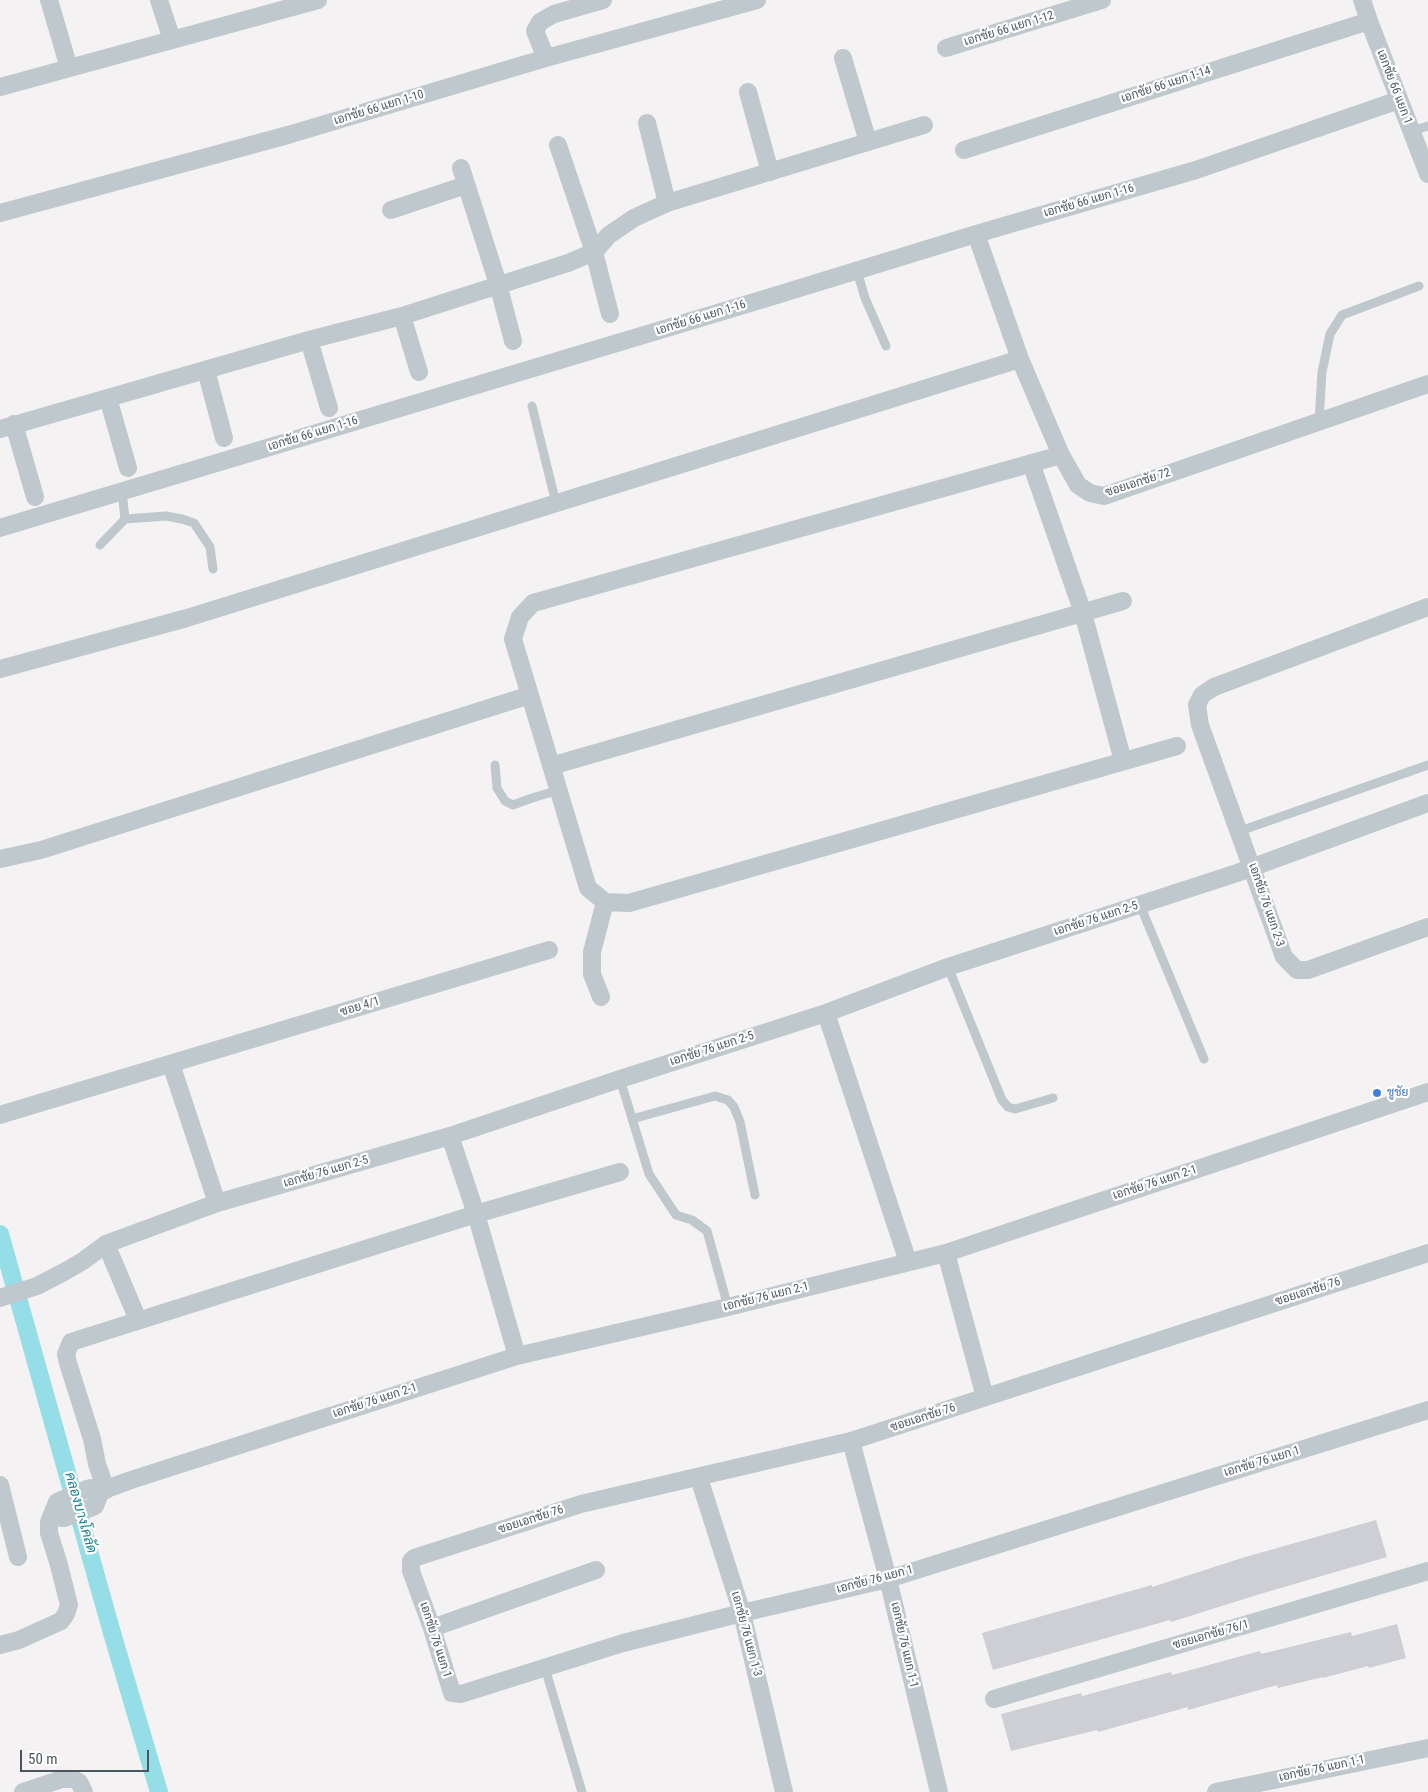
<!DOCTYPE html>
<meta charset="utf-8">
<style>
body{margin:0}
#map{position:relative;width:1428px;height:1792px;overflow:hidden;background:#f4f2f3;font-family:"Roboto Condensed",sans-serif}
canvas{display:block}
.scale{position:absolute;left:20px;top:1750px;width:129px;height:22px;box-sizing:border-box;border:2px solid #4b575f;border-top:0;padding-left:6px;font-size:15px;line-height:18px;white-space:nowrap;color:#4b575f;-webkit-text-stroke:4px #fff;paint-order:stroke}
</style>
<div id="map">
<canvas width="1428" height="1792"></canvas>
<div class="scale">50 m</div>
</div>
<script>
const g = document.querySelector('canvas').getContext('2d');
g.lineJoin = 'round';
function shape(rows) {
  const path = new Path2D();
  for (const r of rows) {
    path.moveTo(r[0], r[1]);
    for (let i = 2; i < r.length; i += 2) path.lineTo(r[i], r[i + 1]);
  }
  return path;
}
function trace(path, color, width, dash) {
  g.strokeStyle = color;
  g.lineWidth = width;
  g.lineCap = dash ? 'butt' : 'round';
  g.setLineDash(dash || []);
  g.stroke(path);
}
function fill(path, color) {
  g.fillStyle = color;
  g.fill(path, 'evenodd');
}
function write(font, color, halo, rows, align = 'center') {
  g.font = font + ' "Roboto Condensed",Sarabun,sans-serif';
  g.lineWidth = 4.5;
  g.setLineDash([]);
  g.textBaseline = 'middle';
  g.strokeStyle = halo;
  g.fillStyle = color;
  for (const [text, x, y, turn = 0] of rows) {
    g.save();
    g.translate(x, y);
    g.rotate((+turn || 0) * Math.PI / 180);
    g.textAlign = isNaN(turn) ? turn : align;
    if (halo) g.strokeText(text, 0, 0);
    g.fillText(text, 0, 0);
    g.restore();
  }
}
const canal = shape([
 [0,1234,112,1633,159,1792]
]);
const building = shape([
 [1376,1520,1387,1557,1260,1594,1171,1622,1170,1620,993,1670,982,1633,1152,1585,1152,1587,1242,1558],
 [1397,1624,1406,1658,1369,1668,1368,1666,1323,1678,1323,1677,1278,1688,1277,1685,1188,1710,1188,1707,1098,1732,1097,1730,1011,1751,1001,1714,1081,1693,1082,1696,1171,1672,1172,1675,1260,1651,1261,1654,1351,1632,1352,1636]
]);
const service = shape([
 [1411,131,1428,126],
 [857,271,865,298,886,346],
 [532,406,556,503],
 [1319,422,1322,372,1330,334,1342,315,1419,286],
 [125,519,166,516,182,519,194,523,210,547,213,569],
 [100,545,125,519,122,491],
 [495,765,497,788,505,801,513,805,532,798,559,790],
 [1240,831,1428,765],
 [1140,905,1204,1059],
 [948,967,1002,1100,1008,1107,1015,1109,1053,1098],
 [620,1079,649,1174,676,1215,692,1220,707,1231,728,1307],
 [632,1119,715,1096,728,1100,734,1107,740,1122,755,1195],
 [545,1668,582,1792]
]);
const minor = shape([
 [49,0,69,68],
 [159,0,172,40],
 [1362,0,1369,21,1428,174],
 [946,48,1102,0],
 [546,58,535,31,540,22,554,14,603,0],
 [843,58,868,142],
 [0,87,318,0],
 [748,92,770,172],
 [647,123,667,203],
 [558,145,594,252,610,314],
 [964,150,1369,21],
 [461,168,498,284,513,341],
 [391,210,466,185],
 [0,213,288,135,546,58,757,0],
 [976,234,1020,359,1061,455,1078,485,1090,493,1104,496,1428,384],
 [402,316,419,372],
 [309,340,329,408],
 [206,370,224,438],
 [108,398,128,468],
 [14,424,35,497],
 [0,429,309,340,402,316,568,263,594,252,609,235,634,218,667,203,924,125],
 [1061,455,533,603,520,617,513,639,588,888,605,902,629,903,1177,746],
 [1031,463,1083,613,1123,761],
 [0,528,764,299,976,234,1196,170,1399,100],
 [1428,607,1214,687,1202,695,1197,705,1200,725,1284,957,1297,970,1308,970,1428,927],
 [0,669,187,618,1020,359],
 [551,766,1123,601],
 [0,859,41,850,530,695],
 [601,997,592,974,592,952,605,902],
 [826,1013,908,1262],
 [171,1064,217,1203],
 [0,1115,549,950],
 [450,1136,476,1214,517,1356],
 [106,1244,138,1320],
 [946,1253,985,1397],
 [1428,1253,851,1441,581,1504,414,1558,411,1561,411,1571,432,1628,452,1693,461,1694,623,1643,742,1613,888,1579,1428,1410],
 [0,1298,37,1286,64,1272,83,1261,106,1244,217,1203,450,1136,620,1079,826,1013,948,967,1237,873,1428,803],
 [851,1441,888,1579,939,1792],
 [699,1478,742,1613,784,1792],
 [0,1485,18,1557],
 [106,1490,97,1464,92,1439,68,1363,66,1354,71,1342,476,1214,620,1172],
 [101,1491,131,1480,517,1356,728,1307,946,1253,1428,1092],
 [51,1516,64,1518,95,1506,101,1491],
 [432,1628,596,1570],
 [0,1645,19,1640,61,1621,66,1614,69,1605,59,1565,49,1533,49,1522,57,1502,87,1489,91,1488,101,1491],
 [994,1699,1428,1571],
 [23,1792,62,1779,73,1779,79,1782,84,1792],
 [1216,1792,1428,1748]
]);
const markers = [
 [1377,1093,5,"#3f7fe0"]
];
const streetNames = [
 ["เอกชัย 66 แยก 1-12",1009,29,-17],
 ["เอกชัย 66 แยก 1-14",1166,85,-18],
 ["เอกชัย 66 แยก 1",1394,87,69],
 ["เอกชัย 66 แยก 1-10",379,108,-17],
 ["เอกชัย 66 แยก 1-16",1089,201,-16],
 ["เอกชัย 66 แยก 1-16",701,318,-17],
 ["เอกชัย 66 แยก 1-16",313,434,-17],
 ["ซอยเอกชัย 72",1138,483,-18],
 ["เอกชัย 76 แยก 2-3",1266,905,71],
 ["เอกชัย 76 แยก 2-5",1096,919,-18],
 ["ซอย 4/1",360,1007,-17],
 ["เอกชัย 76 แยก 2-5",712,1049,-18],
 ["เอกชัย 76 แยก 2-5",326,1172,-16],
 ["เอกชัย 76 แยก 2-1",1155,1183,-18],
 ["ซอยเอกชัย 76",1308,1292,-18],
 ["เอกชัย 76 แยก 2-1",766,1297,-14],
 ["เอกชัย 76 แยก 2-1",375,1401,-18],
 ["ซอยเอกชัย 76",923,1418,-18],
 ["เอกชัย 76 แยก 1",1262,1462,-17],
 ["ซอยเอกชัย 76",531,1520,-18],
 ["เอกชัย 76 แยก 1",875,1580,-15],
 ["เอกชัย 76 แยก 1-3",746,1634,75],
 ["ซอยเอกชัย 76/1",1211,1635,-16],
 ["เอกชัย 76 แยก 1",435,1640,72],
 ["เอกชัย 76 แยก 1-1",904,1645,77],
 ["เอกชัย 76 แยก 1-1",1322,1769,-12]
];
const shopNames = [
 ["ชูชัย",1387,1093]
];
const waterNames = [
 ["คลองบางโคลัด",80,1513,74]
];
trace(canal, '#96dee7', 18);
fill(building, '#cdcfd4');
trace(service, '#bfc8cd', 9);
trace(minor, '#bfc8cd', 18);
for (const [x, y, r, color] of markers) {
  const dot = new Path2D();
  dot.arc(x, y, r, 0, 2 * Math.PI);
  g.fillStyle = color;
  g.fill(dot);
  trace(dot, '#fff', 2);
}
write('12px', '#4b575f', '#fff', streetNames);
write('12px', '#366cbe', '#fff', shopNames, 'left');
write('italic 14px', '#168290', '#fff', waterNames);
</script>
